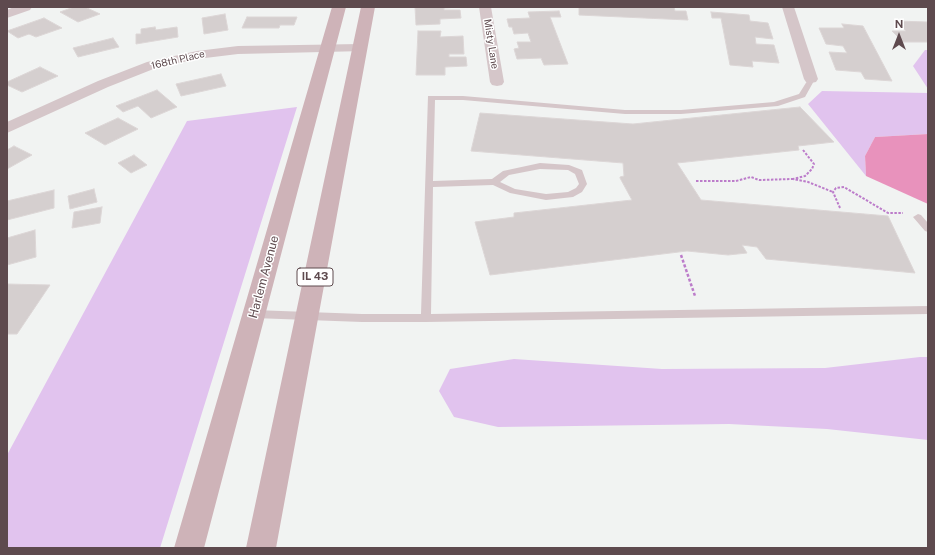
<!DOCTYPE html>
<style>
body{margin:0}
#map{position:relative;width:935px;height:555px;overflow:hidden;background:#f1f3f2;font-family:"Public Sans",sans-serif}
canvas{display:block}
.frame{position:absolute;inset:0;border:8px solid #5e4a4e;pointer-events:none}
.north{position:absolute;left:879px;top:16px;width:40px;height:40px;-webkit-text-stroke:3px #fff;paint-order:stroke;rotate:0deg;font-size:11px;font-weight:700;line-height:16px;text-align:center;color:#5e4a4e}
.north::after{content:'';display:block;margin:auto;width:14px;height:18px;background:#5e4a4e;clip-path:polygon(50% 0,100% 100%,50% 72%,0 100%)}
</style>
<div id="map">
<canvas width="935" height="555"></canvas>
<div class="frame"></div>
<div class="north">N</div>
</div>
<script>
const g = document.querySelector('canvas').getContext('2d');
g.lineJoin = 'round';
function fill(path, color) {
  g.fillStyle = color;
  g.fill(path, 'evenodd');
}
function shape(rows) {
  const path = new Path2D();
  for (const r of rows) {
    path.moveTo(r[0], r[1]);
    for (let i = 2; i < r.length; i += 2) path.lineTo(r[i], r[i + 1]);
  }
  return path;
}
function trace(path, color, width, dash) {
  g.strokeStyle = color;
  g.lineWidth = width;
  g.lineCap = dash ? 'butt' : 'round';
  g.setLineDash(dash || []);
  g.stroke(path);
}
function write(font, color, halo, rows, align = 'center') {
  g.font = font + ' "Public Sans",sans-serif';
  g.lineWidth = 3;
  g.setLineDash([]);
  g.textBaseline = 'middle';
  g.strokeStyle = halo;
  g.fillStyle = color;
  for (const [text, x, y, turn = 0] of rows) {
    g.save();
    g.translate(x, y);
    g.rotate((+turn || 0) * Math.PI / 180);
    g.textAlign = isNaN(turn) ? turn : align;
    if (halo) g.strokeText(text, 0, 0);
    g.fillText(text, 0, 0);
    g.restore();
  }
}
const green = shape([
 [925,50,928,50,928,89,913,66],
 [822,91,928,93,928,134,875,137,865,156,866,176,808,104],
 [297,107,160,548,7,548,7,455,187,121],
 [920,357,928,357,928,440,827,429,729,424,498,427,454,417,439,391,450,369,514,359,662,369,825,368]
]);
const water = shape([
 [928,134,928,204,866,176,865,156,875,137]
]);
const building = shape([
 [74,7,85,7,100,14,78,22,60,12,74,7],
 [415,7,459,7,444,8,444,10,460,10,461,18,440,19,440,24,416,25,415,7],
 [579,7,674,7,675,11,686,11,688,20,579,15,579,7],
 [559,11,561,17,550,17,568,64,544,65,541,58,517,59,514,49,519,48,517,42,531,42,528,33,514,34,512,27,509,27,507,19,530,18,528,12,559,11],
 [711,12,749,15,750,21,768,23,773,39,755,37,756,44,774,45,779,63,752,61,753,67,730,65,721,18,712,18,711,12],
 [225,14,228,30,204,34,202,18,225,14],
 [247,17,297,17,294,25,280,25,279,28,242,28,247,17],
 [44,18,62,28,36,37,29,34,18,38,7,31,44,18],
 [895,21,928,22,928,42,903,42,892,31,906,31,895,21],
 [842,24,863,26,892,81,865,79,861,72,836,70,829,52,847,53,843,46,826,44,819,28,844,28,842,24],
 [155,27,156,30,177,27,178,37,136,44,136,34,141,34,141,29,155,27],
 [418,31,441,31,440,37,463,36,464,54,449,54,449,57,466,57,467,66,445,67,445,75,416,75,418,31],
 [113,38,119,47,78,57,73,48,113,38],
 [40,67,58,76,22,92,7,85,7,82,40,67],
 [221,74,226,86,181,96,176,84,221,74],
 [157,90,177,107,151,118,138,106,123,112,116,106,157,90],
 [800,107,834,142,798,146,799,150,677,163,701,200,888,216,915,273,766,259,757,247,742,245,747,253,728,255,687,251,490,275,475,222,514,217,514,213,632,200,620,178,620,177,624,176,623,163,471,151,480,113,633,124,800,107],
 [118,118,138,129,105,145,85,133,118,118],
 [14,146,32,155,7,169,7,150,14,146],
 [134,155,147,165,131,173,118,163,134,155],
 [94,189,97,202,70,209,68,196,94,189],
 [54,190,54,208,7,220,7,201,54,190],
 [102,207,100,223,72,228,74,212,102,207],
 [35,230,36,257,7,265,7,238,35,230],
 [7,284,50,285,17,334,7,334,7,284]
]);
const pathFar1 = shape([
 [803,150,814,164,812,169,805,176,793,179,808,182,833,192],
 [696,181,736,181,751,177,759,180,793,179],
 [840,208,833,192,836,188,844,187,888,213,903,213]
]);
const path = shape([
 [681,255,695,296]
]);
const lane = shape([
 [811,77,815,79,805,97,778,106,681,114,625,114,463,100,435,100,433,181,492,179,503,171,540,163,569,165,582,170,587,184,582,192,573,197,546,200,510,193,493,185,433,187,431,314,928,306,928,314,426,322,362,322,254,318,250,317,249,314,250,311,254,310,362,314,421,314,428,96,463,96,625,110,681,110,774,102,799,94,809,78,811,77],
 [540,169,568,170,575,174,579,184,576,188,568,192,546,194,515,189,500,182,509,175,540,169],
 [918,214,921,215,928,223,928,232,925,231,913,217,918,214]
]);
const street = shape([
 [14,7,32,7,30,10,7,18,7,10,14,7],
 [479,7,491,7,504,82,502,85,497,86,492,85,490,82,479,7],
 [782,7,794,7,818,79,816,82,811,83,806,82,804,79,782,7],
 [360,44,365,45,367,48,365,51,238,54,197,59,156,68,108,87,7,133,7,122,98,81,147,62,197,51,238,46,360,44]
]);
const primary = shape([
 [332,7,346,7,204,548,174,548,332,7],
 [361,7,375,7,276,548,246,548,361,7]
]);
const farStreetnames = [
 ["Misty Lane",491,44,81],
 ["168th Place",178,60,-13]
];
const shields = [
 [315,277,36]
];
const shieldNames = [
 ["IL 43",315,277]
];
const streetNames = [
 ["Harlem Avenue",264,277,-75]
];
fill(green, '#e1c3ee');
fill(water, '#e892bc');
fill(building, '#d5cfcf');
trace(building, '#dcd6d6', 1);
trace(pathFar1, '#bc7cca', 2, [2.5, 1.5]);
trace(path, '#bc7cca', 2.5, [3, 2]);
fill(lane, '#d5c6c9');
fill(street, '#d5c6c9');
fill(primary, '#ceb3b8');
write('10px', '#5e4a4e', '#fff', farStreetnames);
for (const [x, y, w] of shields) {
  const box = new Path2D();
  box.roundRect(x - w / 2, y - 9, w, 18, 3);
  g.fillStyle = '#fff';
  g.fill(box);
  trace(box, '#5e4a4e', 1);
}
write('bold 11px', '#5e4a4e', null, shieldNames);
write('12px', '#5e4a4e', '#fff', streetNames);
</script>
